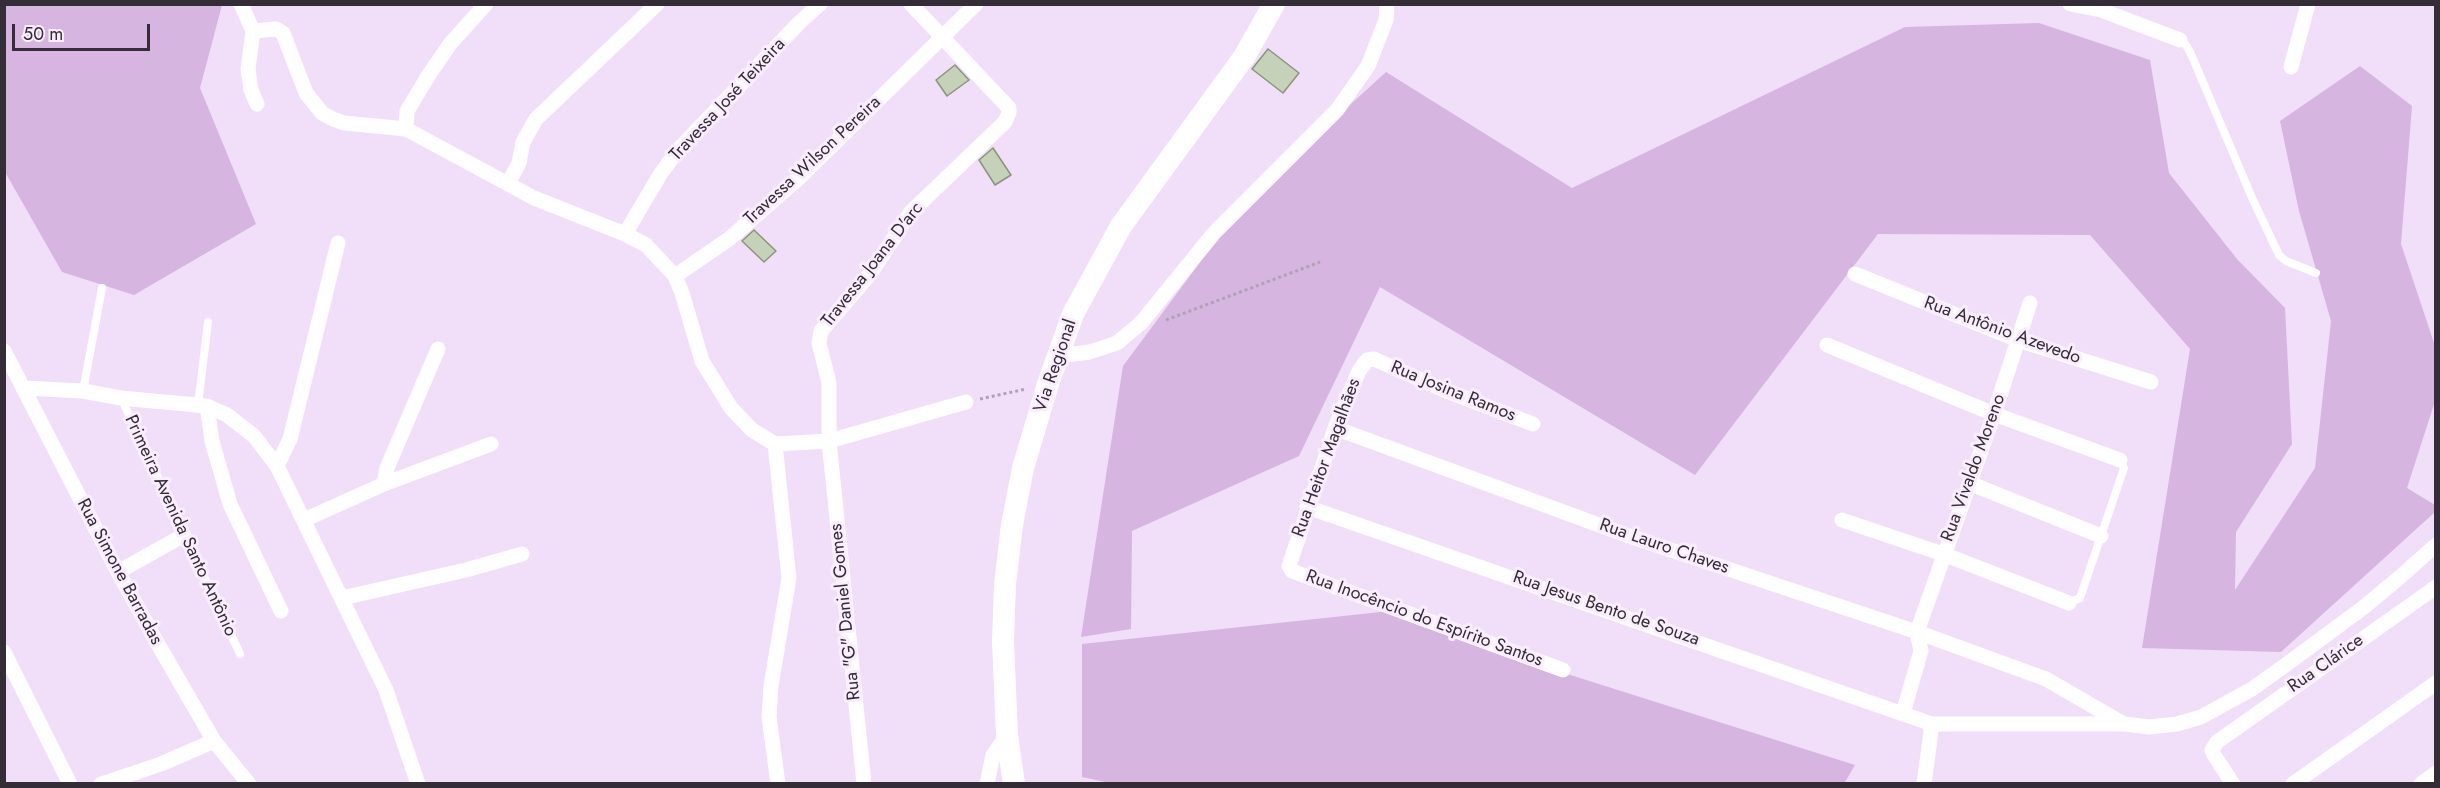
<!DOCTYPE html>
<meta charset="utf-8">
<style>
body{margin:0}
#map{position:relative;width:2440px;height:788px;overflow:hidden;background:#f1def8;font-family:Jost,sans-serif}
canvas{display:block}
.frame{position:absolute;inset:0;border:6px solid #342d37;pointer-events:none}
.scale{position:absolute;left:12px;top:24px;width:138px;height:27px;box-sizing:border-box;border:3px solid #342d37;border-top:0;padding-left:8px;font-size:18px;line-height:21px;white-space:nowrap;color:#342d37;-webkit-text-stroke:4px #faeefe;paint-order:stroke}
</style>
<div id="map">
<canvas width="2440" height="788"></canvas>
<div class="frame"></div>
<div class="scale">50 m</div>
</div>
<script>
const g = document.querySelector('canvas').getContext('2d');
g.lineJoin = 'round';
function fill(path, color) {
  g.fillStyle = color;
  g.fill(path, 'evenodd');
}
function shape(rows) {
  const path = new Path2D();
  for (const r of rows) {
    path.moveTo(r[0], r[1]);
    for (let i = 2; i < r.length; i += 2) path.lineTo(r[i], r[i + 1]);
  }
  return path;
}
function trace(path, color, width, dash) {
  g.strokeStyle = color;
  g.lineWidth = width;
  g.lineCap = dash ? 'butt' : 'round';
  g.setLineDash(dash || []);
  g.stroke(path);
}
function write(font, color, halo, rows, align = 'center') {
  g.font = font + ' Jost,sans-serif';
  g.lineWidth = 6;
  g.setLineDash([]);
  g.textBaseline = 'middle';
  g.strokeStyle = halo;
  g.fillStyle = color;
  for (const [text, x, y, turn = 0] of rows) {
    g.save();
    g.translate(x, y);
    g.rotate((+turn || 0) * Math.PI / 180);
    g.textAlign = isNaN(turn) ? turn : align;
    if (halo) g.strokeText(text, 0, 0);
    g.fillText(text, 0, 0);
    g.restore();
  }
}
const green = shape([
 [4,5,222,5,200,88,256,224,134,295,62,272,5,172],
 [2039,23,2150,60,2169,173,2237,259,2285,308,2292,444,2236,532,2235,590,2315,468,2331,321,2299,211,2280,121,2360,66,2412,106,2401,244,2435,346,2436,398,2407,488,2435,505,2435,512,2281,652,2142,648,2190,349,2090,235,1878,234,1695,475,1380,287,1299,456,1132,531,1131,629,1081,637,1123,366,1247,199,1386,72,1572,188,1905,27],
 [1390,611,1564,673,1855,765,1844,784,1110,783,1082,777,1082,644]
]);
const building = shape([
 [1268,49,1299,73,1283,93,1252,69,1268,49],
 [955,65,969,80,947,96,936,80,955,65],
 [993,148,1011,175,995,185,979,160,993,148],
 [754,230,776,251,764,262,742,241,754,230]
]);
const path = shape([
 [1166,320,1320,262],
 [980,399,1026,389]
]);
const lane = shape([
 [2180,40,2186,45,2191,54,2253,200,2279,255,2286,261,2316,273],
 [83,391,102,288],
 [121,398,240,654],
 [198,405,208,322],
 [2069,603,2080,598,2124,468,2120,460]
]);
const street = shape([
 [241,4,253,31,248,69,251,90,257,104],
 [2070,4,2101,10,2180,40],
 [253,31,276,29,283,33,306,93,322,113,333,119,344,123,406,129,534,198,625,234,646,245,675,276,682,293,702,361,731,408,752,430,775,444,829,441,966,402],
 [2291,67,2308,4],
 [406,129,407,111,430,73,450,44,486,4],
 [508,184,519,163,523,142,536,119,657,4],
 [625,234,661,173,680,148,799,23,820,4],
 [1855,274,2018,340,2151,382],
 [675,276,729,239,800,177,976,4],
 [1827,345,1994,414,2120,460],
 [4,351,118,572,159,646,214,741,249,784],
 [1058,356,1090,352,1117,343,1141,323,1214,233,1337,110,1368,66,1386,20,1387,4],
 [24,388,83,391,121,398,207,406,227,415,254,436,277,466,386,690,418,784],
 [207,406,212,441,230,504,281,611],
 [1533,424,1444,390,1374,359,1367,360,1359,371,1335,428,1289,566,1292,571,1563,670],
 [1335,428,1629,536,1917,632,2046,679,2122,723],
 [775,444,789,578,771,686,769,717,778,784],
 [277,466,290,439,338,243],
 [1969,483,2101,536],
 [384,484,387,468,438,349],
 [1307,507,1932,724,2125,724,2149,727,2177,724,2201,717,2252,689,2287,664,2364,607,2400,577,2436,545],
 [304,520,384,484,491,444],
 [1842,520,1943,554,2069,603],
 [118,572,184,535],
 [342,598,466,570,522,554],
 [1917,632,1994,414,2030,303],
 [4,652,70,784],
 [1903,713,1921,651,1917,632],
 [101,784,161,764,214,741],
 [864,784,829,441,829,383,819,343,821,331,870,274,911,212,1005,122,1009,113,1009,108,911,4],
 [987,784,993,755,1007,735],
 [1924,784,1932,724],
 [2233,784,2214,755,2212,750,2217,742,2436,587],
 [2293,784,2436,683],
 [2421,784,2436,773]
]);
const secondary = shape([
 [1014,784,1007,735,1003,642,1005,584,1012,525,1023,468,1048,384,1073,314,1121,226,1244,57,1274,4]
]);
const streetNames = [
 ["Travessa José Teixeira",728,100,-47],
 ["Travessa Wilson Pereira",813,161,-43],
 ["Travessa Joana D'arc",873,265,-52],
 ["Rua Antônio Azevedo",2002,331,20],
 ["Via Regional",1056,366,-71],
 ["Rua Josina Ramos",1453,392,22],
 ["Rua Heitor Magalhães",1327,458,-70],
 ["Rua Vivaldo Moreno",1974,468,-70],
 ["Primeira Avenida Santo Antônio",180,526,65],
 ["Rua Lauro Chaves",1664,547,19],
 ["Rua Simone Barradas",119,572,62],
 ["Rua Jesus Bento de Souza",1606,609,19],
 ["Rua \"G\" Daniel Gomes",846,612,-96],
 ["Rua Inocêncio do Espírito Santos",1424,619,20],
 ["Rua Clárice",2326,664,-35]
];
fill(green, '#d6b5e1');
fill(building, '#c5d2b7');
trace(building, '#89957b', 1.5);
trace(path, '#b0a1b5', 3, [3, 3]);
trace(lane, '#fff', 8);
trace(street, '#fff', 15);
trace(secondary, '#fff', 22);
write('18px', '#342d37', '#faeefe', streetNames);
</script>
